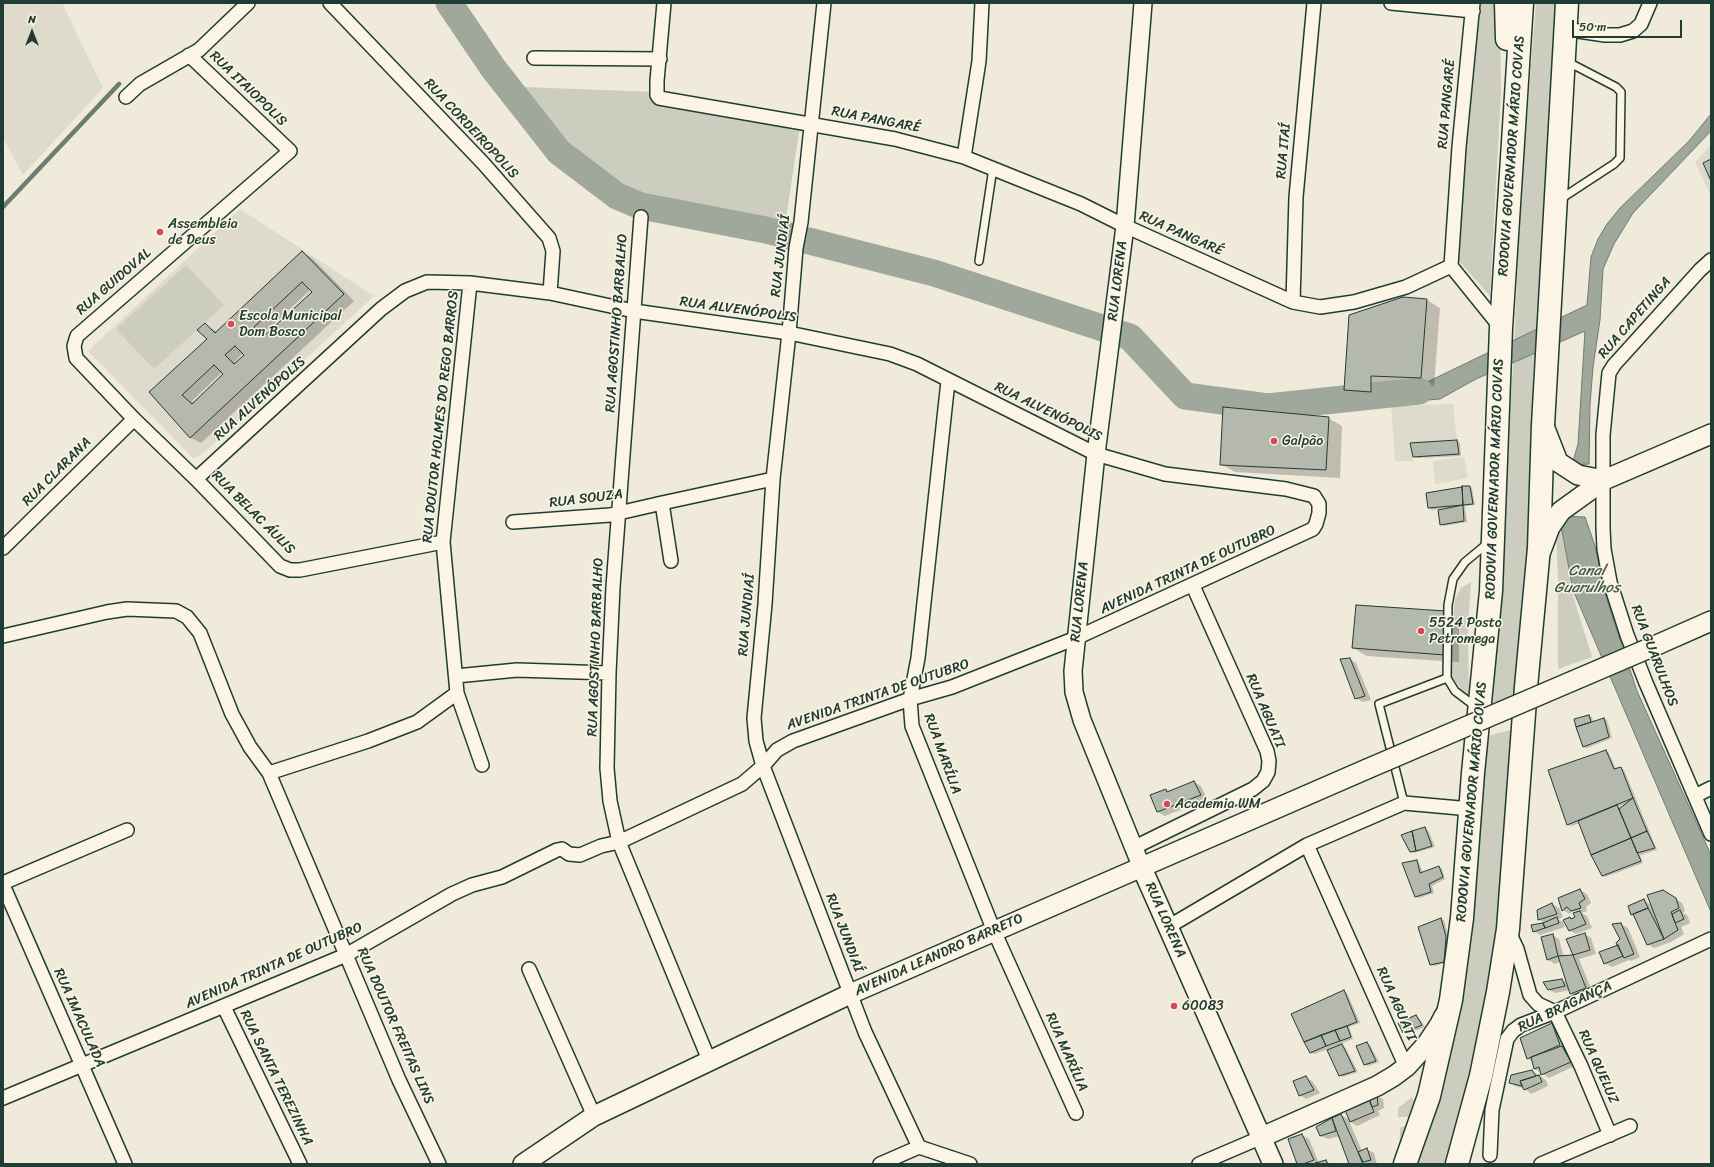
<!DOCTYPE html>
<meta charset="utf-8">
<style>
body{margin:0}
#map{position:relative;width:1714px;height:1167px;overflow:hidden;background:#efeada;font-family:Sriracha,sans-serif}
canvas{display:block}
.frame{position:absolute;inset:0;border:4px solid #1f3d34;pointer-events:none}
.north{position:absolute;left:12px;top:12px;width:40px;height:40px;-webkit-text-stroke:3px #fcf5e5;paint-order:stroke;rotate:0deg;font-size:11px;font-weight:700;line-height:16px;text-align:center;color:#1f3d34}
.north::after{content:'';display:block;margin:auto;width:14px;height:18px;background:#1f3d34;clip-path:polygon(50% 0,100% 100%,50% 72%,0 100%)}
.scale{position:absolute;left:1572px;top:20px;width:110px;height:18px;box-sizing:border-box;border:2px solid #1f3d34;border-top:0;padding-left:5px;font-size:12px;line-height:14px;white-space:nowrap;color:#1f3d34;-webkit-text-stroke:3px #fcf5e5;paint-order:stroke}
</style>
<div id="map">
<canvas width="1714" height="1167"></canvas>
<div class="frame"></div>
<div class="north">N</div>
<div class="scale">50 m</div>
</div>
<script>
const g = document.querySelector('canvas').getContext('2d');
g.lineJoin = 'round';
function fill(path, color) {
  g.fillStyle = color;
  g.fill(path, 'evenodd');
}
function shape(rows) {
  const path = new Path2D();
  for (const r of rows) {
    path.moveTo(r[0], r[1]);
    for (let i = 2; i < r.length; i += 2) path.lineTo(r[i], r[i + 1]);
  }
  return path;
}
function trace(path, color, width, dash) {
  g.strokeStyle = color;
  g.lineWidth = width;
  g.lineCap = dash ? 'butt' : 'round';
  g.setLineDash(dash || []);
  g.stroke(path);
}
function write(font, color, halo, rows, align = 'center') {
  g.font = font + ' Sriracha,sans-serif';
  g.lineWidth = 3;
  g.setLineDash([]);
  g.textBaseline = 'middle';
  g.strokeStyle = halo;
  g.fillStyle = color;
  for (const [text, x, y, turn = 0] of rows) {
    g.save();
    g.translate(x, y);
    g.rotate((+turn || 0) * Math.PI / 180);
    g.textAlign = isNaN(turn) ? turn : align;
    if (halo) g.strokeText(text, 0, 0);
    g.fillText(text, 0, 0);
    g.restore();
  }
}
const built = shape([
 [3,3,62,3,103,88,23,175,3,138],
 [1711,145,1711,197,1695,162],
 [240,209,374,296,200,456,193,458,88,351],
 [1453,404,1457,440,1410,443,1413,461,1395,461,1391,406],
 [1464,457,1468,478,1435,484,1433,461]
]);
const green = shape([
 [1477,3,1500,3,1501,90,1490,296,1458,260],
 [1536,3,1560,3,1537,417,1518,696,1489,704,1513,367,1521,195],
 [523,87,655,92,800,126,785,225,641,206,569,144],
 [186,265,224,305,154,369,116,329],
 [1560,520,1569,569,1571,589,1592,657,1558,669,1558,578,1556,531],
 [1471,582,1468,627,1469,699,1451,676,1450,652,1455,599,1461,588],
 [1515,729,1498,920,1482,1028,1455,1140,1446,1164,1414,1164,1487,736],
 [1412,1097,1415,1104,1413,1113,1409,1117,1398,1117,1398,1108],
 [1416,1122,1399,1160,1400,1128]
]);
const water = shape([
 [1711,114,1711,131,1633,213,1614,244,1603,269,1600,320,1593,367,1590,405,1589,464,1572,465,1578,444,1585,331,1476,379,1440,399,1382,404,1384,390,1423,384,1587,305,1591,257,1598,239,1607,224,1620,208,1689,141,1711,114],
 [1561,516,1585,517,1595,546,1605,594,1637,691,1711,855,1711,912,1573,590,1560,520,1561,516]
]);
const shadow = shape([
 [302,252,312,258,354,301,201,443,191,438,150,392,208,339,205,324,217,332],
 [310,290,313,292,266,336,264,333],
 [243,353,246,355,237,363,235,361],
 [222,372,225,374,194,403,192,401],
 [1427,300,1440,308,1434,386,1384,383,1385,399,1359,397,1345,389],
 [1328,418,1342,426,1340,478,1235,472,1221,464],
 [1457,441,1460,443,1461,456,1417,458,1414,456,1411,444],
 [1469,487,1472,489,1475,505,1465,506,1467,522,1444,526,1441,524,1446,508,1432,510,1429,508,1427,494],
 [1445,612,1459,620,1459,662,1367,656,1353,648],
 [1350,659,1356,663,1371,700,1363,702,1356,698],
 [1589,716,1592,717,1593,722,1604,719,1607,720,1612,738,1587,748,1584,747,1575,719],
 [1606,751,1609,753,1616,769,1621,768,1624,770,1657,850,1640,855,1643,863,1605,877,1602,875,1580,823,1571,826,1568,825,1549,771],
 [1626,804,1621,809,1620,806],
 [1194,782,1201,786,1207,799,1165,816,1158,812,1152,795,1166,790,1170,792],
 [1425,828,1428,830,1435,847,1414,853,1410,852],
 [1416,861,1419,863,1423,873,1439,867,1442,869,1445,879,1432,886,1434,893,1419,898,1416,897],
 [1580,890,1587,894,1591,903,1586,907,1587,911,1581,913,1587,916,1592,928,1576,934,1569,930,1570,918,1573,920,1576,918,1577,913,1574,911,1569,914,1563,910],
 [1670,895,1682,903,1685,911,1683,913,1687,915,1690,923,1681,927,1684,934,1671,942,1654,948,1647,944,1635,916,1632,915,1644,900,1651,905],
 [1552,904,1559,908,1563,917,1558,919,1563,922,1565,927,1540,935,1534,931,1532,926,1544,922,1539,920,1538,911],
 [1441,919,1444,920,1449,939,1446,963,1434,966,1431,964,1419,928],
 [1621,924,1628,928,1640,957,1631,961,1629,960,1612,967,1605,963,1619,946,1621,940],
 [1584,934,1591,938,1596,954,1579,959,1592,991,1578,998,1571,994,1570,990,1555,993,1548,989,1562,980,1568,983,1561,961,1555,964,1548,960,1542,938,1552,935,1559,939,1564,957,1574,956,1568,940],
 [1344,992,1347,993,1360,1023,1349,1027,1353,1039,1340,1044,1345,1047,1358,1072,1343,1077,1340,1075,1328,1049,1314,1054,1311,1053],
 [1416,1016,1419,1018,1425,1027,1407,1034,1404,1033,1399,1024],
 [1552,1025,1559,1028,1577,1065,1549,1078,1535,1069,1533,1062,1527,1058],
 [1367,1043,1370,1045,1379,1062,1368,1066,1364,1064],
 [1532,1071,1546,1080,1548,1086,1531,1094,1524,1088,1517,1087,1510,1083],
 [1305,1077,1312,1081,1320,1093,1306,1099,1300,1095],
 [1377,1096,1383,1099,1384,1108,1378,1111,1380,1115,1357,1126,1349,1121,1362,1151,1367,1149,1374,1153,1377,1164,1350,1164,1340,1136,1328,1139,1321,1136,1317,1127,1341,1115,1350,1120],
 [1302,1135,1309,1139,1319,1163,1326,1161,1331,1164,1298,1164]
]);
const stream = shape([
 [3,207,119,84]
]);
const river = shape([
 [449,3,493,68,559,152,617,196,641,206,766,230,934,273,1130,337,1185,396,1268,407,1419,391]
]);
const building = shape([
 [1711,159,1711,181,1703,163,1711,159],
 [302,251,344,294,190,438,149,392,207,339,197,330,205,323,215,333,302,251],
 [302,282,312,292,263,337,254,327,302,282],
 [235,346,244,355,234,364,225,355,235,346],
 [214,365,223,374,192,404,182,395,214,365],
 [1403,297,1427,299,1421,378,1371,376,1371,392,1344,390,1349,315,1403,297],
 [1223,407,1329,417,1326,470,1220,465,1223,407],
 [1457,440,1459,454,1413,457,1410,443,1457,440],
 [1462,486,1470,486,1473,504,1463,505,1462,486],
 [1462,487,1463,505,1428,508,1426,493,1462,487],
 [1463,505,1464,521,1440,525,1438,510,1463,505],
 [1356,605,1446,611,1445,655,1352,648,1356,605],
 [1350,658,1365,696,1355,699,1340,659,1350,658],
 [1589,715,1591,722,1576,727,1574,719,1589,715],
 [1604,718,1609,737,1583,747,1576,727,1604,718],
 [1606,750,1614,769,1621,767,1633,798,1567,825,1548,770,1606,750],
 [1194,781,1201,795,1157,812,1150,795,1166,789,1167,792,1194,781],
 [1633,798,1647,831,1631,838,1619,809,1633,798],
 [1617,805,1631,838,1591,855,1578,821,1617,805],
 [1425,827,1432,846,1416,851,1412,831,1425,827],
 [1412,831,1416,851,1410,852,1401,835,1412,831],
 [1647,831,1655,848,1637,853,1631,838,1647,831],
 [1631,838,1641,861,1602,876,1591,855,1631,838],
 [1417,860,1420,873,1439,866,1443,877,1429,884,1431,892,1415,897,1402,863,1417,860],
 [1580,889,1585,899,1579,903,1581,908,1571,911,1567,907,1562,911,1558,898,1580,889],
 [1663,890,1676,898,1679,908,1671,912,1678,930,1664,939,1647,895,1663,890],
 [1644,899,1648,908,1631,915,1628,906,1644,899],
 [1552,903,1557,914,1538,920,1537,910,1552,903],
 [1648,908,1664,939,1647,945,1633,914,1648,908],
 [1680,910,1684,919,1675,923,1672,914,1680,910],
 [1580,911,1586,924,1569,931,1563,920,1570,917,1571,919,1575,917,1573,913,1580,911],
 [1557,917,1559,923,1545,928,1543,923,1557,917],
 [1441,918,1446,937,1444,962,1430,965,1418,927,1441,918],
 [1543,923,1545,928,1533,932,1531,925,1543,923],
 [1621,923,1634,954,1624,958,1616,943,1620,939,1612,924,1621,923],
 [1585,933,1590,950,1573,955,1566,939,1585,933],
 [1553,934,1558,956,1547,960,1541,937,1553,934],
 [1618,945,1623,956,1604,964,1599,952,1618,945],
 [1573,955,1586,988,1570,994,1558,956,1573,955],
 [1562,979,1565,986,1548,990,1543,982,1562,979],
 [1344,990,1357,1022,1304,1042,1291,1014,1344,990],
 [1416,1015,1422,1025,1403,1033,1398,1023,1416,1015],
 [1552,1023,1560,1045,1527,1059,1520,1038,1552,1023],
 [1347,1026,1351,1037,1340,1041,1335,1030,1347,1026],
 [1335,1030,1340,1041,1326,1046,1321,1035,1335,1030],
 [1321,1035,1326,1046,1310,1053,1304,1042,1321,1035],
 [1367,1042,1376,1061,1364,1065,1356,1046,1367,1042],
 [1342,1044,1355,1071,1339,1076,1327,1050,1342,1044],
 [1562,1046,1571,1062,1541,1075,1539,1067,1534,1069,1531,1057,1562,1046],
 [1532,1070,1536,1076,1520,1081,1522,1086,1509,1083,1511,1075,1532,1070],
 [1539,1075,1542,1082,1524,1090,1520,1081,1539,1075],
 [1306,1076,1314,1090,1299,1096,1293,1081,1306,1076],
 [1377,1095,1378,1105,1372,1107,1369,1099,1377,1095],
 [1369,1099,1374,1112,1350,1122,1345,1110,1369,1099],
 [1341,1114,1358,1152,1363,1164,1349,1164,1332,1118,1341,1114],
 [1332,1118,1336,1131,1320,1136,1316,1127,1332,1118],
 [1302,1134,1314,1160,1303,1164,1297,1164,1288,1139,1302,1134],
 [1367,1148,1371,1160,1363,1162,1358,1152,1367,1148],
 [1326,1160,1328,1164,1315,1163,1326,1160]
]);
const service = shape([
 [1559,200,1614,164,1620,158,1621,92,1616,87,1566,61],
 [979,261,993,168],
 [1476,707,1455,691,1447,678,1448,605,1453,579,1465,562,1488,543],
 [1404,803,1379,704,1447,678]
]);
const minor = shape([
 [330,3,483,163,549,238,553,251,550,293],
 [664,3,657,81,657,95,659,98,895,139,964,157,1081,204,1125,226,1293,302,1320,307,1354,302,1406,287,1451,266,1459,147,1473,3],
 [824,3,801,222,796,248,789,333,773,479,765,604,754,718,756,741,763,766,865,1032,919,1147,970,1164],
 [1391,3,1473,11],
 [1565,29,1605,35,1620,35,1633,31,1641,24,1650,3],
 [189,55,290,151,77,336,74,346,76,358,134,419,196,479,280,566,290,570,300,570,443,542],
 [534,58,660,59],
 [126,97,140,84,199,50,248,3],
 [964,157,979,61,982,3],
 [641,217,613,587,609,673,607,768,610,801,619,842,709,1060],
 [1711,260,1700,270,1614,365,1609,373,1603,435,1603,528,1604,549,1610,582,1627,635,1646,683,1711,834],
 [1451,266,1501,328],
 [470,283,443,542,457,693,482,765],
 [1293,302,1296,197,1314,3],
 [948,381,918,658,910,699,912,726,994,931,1076,1113],
 [513,522,610,515,662,503],
 [3,548,134,419],
 [671,561,662,503,773,479],
 [3,636,107,612,127,609,176,611,187,617,200,633,232,714,250,747,269,773,399,1080,439,1164],
 [456,676,517,670,609,673],
 [269,773,368,741,417,722,457,693],
 [1695,796,1711,788],
 [1307,845,1406,1067],
 [1133,848,1253,789,1263,781,1268,772,1269,761,1267,751,1193,586],
 [3,883,127,830],
 [3,885,125,1164],
 [1168,927,1307,845,1404,803,1471,809],
 [1509,932,1517,949,1530,995,1538,1004,1555,1012],
 [529,969,594,1116],
 [224,1007,300,1164],
 [1555,1012,1581,1066,1610,1135],
 [3,1098,346,955,452,894,472,885,502,877,557,850,562,849,569,854,580,855,601,846,619,842,742,784,763,766,777,750,793,741,910,699,952,687,1076,638,1313,529,1316,524,1319,513,1319,504,1314,496,1286,489,1165,474,1096,454,917,364,890,354,789,333,634,311,550,293,470,283,427,282,405,291,381,309,196,479],
 [1490,1155,1492,1110,1507,1039,1513,1031,1521,1025,1555,1012,1711,939],
 [880,1164,919,1147],
 [1199,1164,1262,1137],
 [1541,1164,1630,1126]
]);
const tertiary = shape([
 [1142,868,1082,720,1074,692,1073,671,1096,454,1125,226,1143,3]
]);
const secondary = shape([
 [1544,426,1558,462,1578,475,1604,480],
 [1541,551,1550,527,1561,511,1604,480,1711,434],
 [1659,644,1711,621],
 [1142,868,1273,1164],
 [1262,1137,1377,1086,1394,1076,1406,1067,1426,1045,1440,1024,1444,1016],
 [523,1164,594,1116,850,994,1367,769]
]);
const trunk = shape([
 [1506,3,1507,39],
 [1405,1164,1429,1096,1451,1000,1462,918,1473,773,1491,591,1501,328,1522,3],
 [1457,1164,1481,1076,1498,992,1508,929,1526,687,1539,548,1543,425,1567,3]
]);
const secondaryBridge = shape([
 [1367,769,1659,644]
]);
const markers = [
 [160,232,4,"#d1495b"],
 [231,324,4,"#d1495b"],
 [1274,441,4,"#d1495b"],
 [1421,631,4,"#d1495b"],
 [1167,804,4,"#d1495b"],
 [1174,1006,4,"#d1495b"]
];
const streetNames = [
 ["RUA ITAIOPOLIS",248,89,44],
 ["RUA PANGARÉ",1447,104,-85],
 ["RUA PANGARÉ",876,120,11],
 ["RUA CORDEIROPOLIS",471,129,47],
 ["RUA ITAÍ",1284,151,-85],
 ["RODOVIA GOVERNADOR MÁRIO COVAS",1512,156,-86],
 ["RUA PANGARÉ",1181,234,24],
 ["RUA JUNDIAÍ",781,256,-83],
 ["RUA LORENA",1118,281,-83],
 ["RUA GUIDOVAL",114,282,-41],
 ["RUA ALVENÓPOLIS",738,310,8],
 ["RUA CAPETINGA",1635,318,-49],
 ["RUA AGOSTINHO BARBALHO",617,323,-86],
 ["RUA ALVENÓPOLIS",260,399,-42],
 ["RUA ALVENÓPOLIS",1048,412,26],
 ["RUA DOUTOR HOLMES DO REGO BARROS",441,417,-84],
 ["RUA CLARANA",57,472,-45],
 ["RODOVIA GOVERNADOR MÁRIO COVAS",1495,479,-88],
 ["RUA SOUZA",586,499,-7],
 ["RUA BELAC ÁULIS",253,513,45],
 ["AVENIDA TRINTA DE OUTUBRO",1188,570,-25],
 ["RUA LORENA",1080,602,-84],
 ["RUA JUNDIAÍ",747,615,-85],
 ["RUA AGOSTINHO BARBALHO",596,647,-88],
 ["RUA GUARULHOS",1654,656,69],
 ["AVENIDA TRINTA DE OUTUBRO",878,695,-19],
 ["RUA AGUATI",1265,711,67],
 ["RUA MARÍLIA",942,754,70],
 ["RODOVIA GOVERNADOR MÁRIO COVAS",1472,802,-85],
 ["RUA LORENA",1165,920,66],
 ["RUA JUNDIAÍ",844,933,69],
 ["AVENIDA LEANDRO BARRETO",939,955,-24],
 ["AVENIDA TRINTA DE OUTUBRO",274,966,-24],
 ["RUA AGUATI",1396,1004,66],
 ["RUA BRAGANÇA",1565,1007,-25],
 ["RUA IMACULADA",79,1018,66],
 ["RUA DOUTOR FREITAS LINS",395,1026,66],
 ["RUA MARÍLIA",1066,1052,66],
 ["RUA QUELUZ",1598,1067,66],
 ["RUA SANTA TEREZINHA",276,1078,64]
];
const poiNames = [
 ["Assembleia",168,224],
 ["de Deus",168,240],
 ["Escola Municipal",239,316],
 ["Dom Bosco",239,332],
 ["Galpão",1282,441],
 ["5524 Posto",1429,623],
 ["Petromega",1429,639],
 ["Academia WM",1175,804],
 ["60083",1182,1006]
];
const waterNames = [
 ["Canal",1587,571],
 ["Guarulhos",1587,588]
];
fill(built, '#dedbcc');
fill(green, '#cccdbf');
fill(water, '#9fa89a');
trace(water, '#6c7d71', 1);
fill(shadow, '#0003');
trace(stream, '#6c7d71', 4.5);
trace(river, '#9fa89a', 27);
fill(building, '#b5b9ad');
trace(building, '#1f3d34', 1);
trace(service, '#1f3d34', 10);
trace(minor, '#1f3d34', 16);
trace(tertiary, '#1f3d34', 20);
trace(secondary, '#1f3d34', 22);
trace(trunk, '#1f3d34', 25);
trace(service, '#fcf5e5', 7);
trace(minor, '#fcf5e5', 13);
trace(tertiary, '#fcf5e5', 17);
trace(secondary, '#fcf5e5', 19);
trace(trunk, '#fcf5e5', 22);
trace(secondaryBridge, '#1f3d34', 22, []);
trace(secondaryBridge, '#fcf5e5', 19);
for (const [x, y, r, color] of markers) {
  const dot = new Path2D();
  dot.arc(x, y, r, 0, 2 * Math.PI);
  g.fillStyle = color;
  g.fill(dot);
  trace(dot, '#fcf5e5', 1.5);
}
write('14px', '#1f3d34', '#fcf5e5', streetNames);
write('14px', '#1f3d34', '#fcf5e5', poiNames, 'left');
write('italic 15px', '#455d53', '#fcf5e5', waterNames);
</script>
